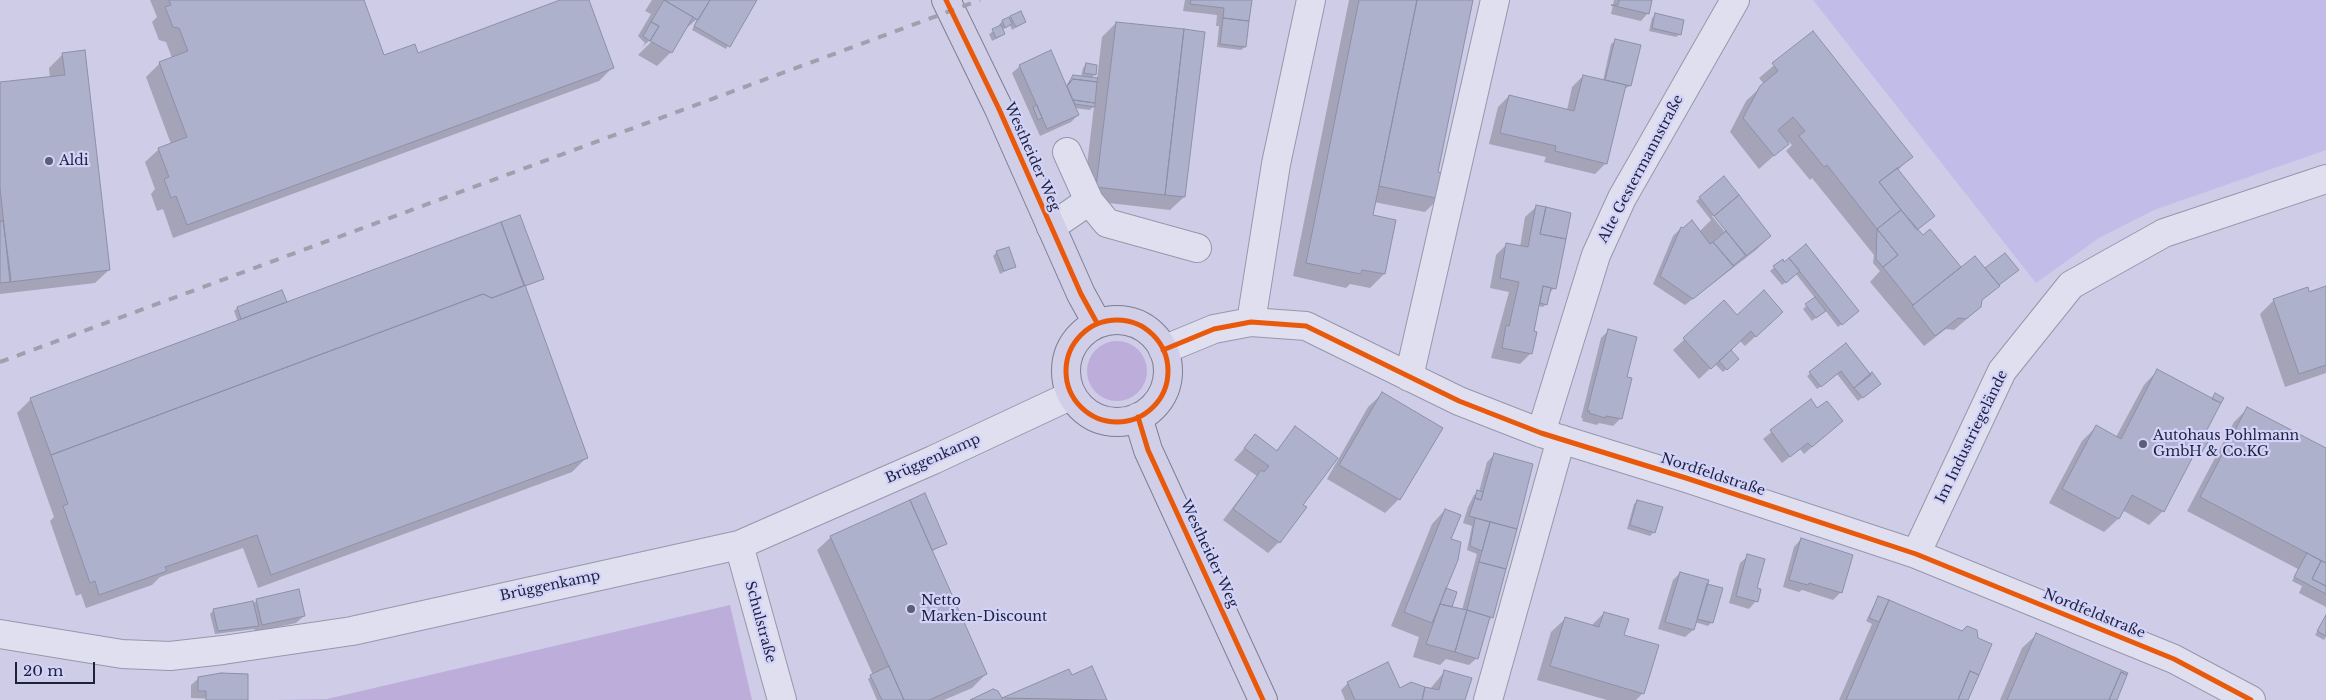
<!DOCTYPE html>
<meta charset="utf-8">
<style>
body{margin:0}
#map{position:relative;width:2326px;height:700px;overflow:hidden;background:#cecce7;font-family:"Libre Baskerville",serif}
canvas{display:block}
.scale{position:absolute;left:15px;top:662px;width:80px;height:22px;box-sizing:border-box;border:2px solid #1c223c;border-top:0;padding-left:6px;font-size:15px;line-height:18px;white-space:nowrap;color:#1c223c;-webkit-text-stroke:4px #d3d2f9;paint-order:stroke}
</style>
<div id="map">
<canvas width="2326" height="700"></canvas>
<div class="scale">20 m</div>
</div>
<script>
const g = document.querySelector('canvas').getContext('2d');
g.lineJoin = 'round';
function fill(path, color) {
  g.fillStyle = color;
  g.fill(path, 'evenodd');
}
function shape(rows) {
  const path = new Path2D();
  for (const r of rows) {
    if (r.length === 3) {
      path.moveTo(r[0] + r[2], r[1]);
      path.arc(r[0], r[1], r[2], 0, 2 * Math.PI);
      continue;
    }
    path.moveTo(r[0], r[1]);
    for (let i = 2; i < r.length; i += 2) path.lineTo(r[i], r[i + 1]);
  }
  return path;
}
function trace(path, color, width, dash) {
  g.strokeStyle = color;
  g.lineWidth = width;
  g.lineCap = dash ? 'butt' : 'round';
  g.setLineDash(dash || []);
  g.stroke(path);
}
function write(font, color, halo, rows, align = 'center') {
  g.font = font + ' "Libre Baskerville",serif';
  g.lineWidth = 4.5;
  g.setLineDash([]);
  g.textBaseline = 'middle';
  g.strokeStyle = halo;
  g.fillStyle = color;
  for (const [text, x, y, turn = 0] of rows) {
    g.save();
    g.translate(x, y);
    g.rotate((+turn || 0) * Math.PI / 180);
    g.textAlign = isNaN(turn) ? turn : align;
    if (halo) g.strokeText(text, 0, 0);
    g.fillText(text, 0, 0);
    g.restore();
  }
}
const farmland = shape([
 [1813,0,2326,0,2326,150,2154,210,2099,238,2036,283]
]);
const green = shape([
 [1117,371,30],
 [730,605,752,700,276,700,327,699]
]);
const shadow = shape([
 [150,0,362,0,383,57,418,54,564,0,588,0,613,67,599,81,173,238,163,209,157,211,151,194,155,189,145,162,159,149,171,144,146,77,160,63,172,58,166,42,159,40,152,22,157,17],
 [652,0,756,0,726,49,692,30,697,19,682,32,671,52,657,66,638,55,653,40,650,40,642,47,645,43,638,36,651,14,645,11],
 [1185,0,1250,0,1245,47,1241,50,1217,47,1219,26,1216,26,1217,15,1183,11],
 [1349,0,1472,0,1436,173,1439,198,1425,212,1374,202,1371,216,1395,221,1384,274,1370,288,1350,284,1346,288,1293,276],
 [1614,0,1651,0,1648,13,1641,21,1611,14],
 [1656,14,1680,34,1676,37,1649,31,1652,18],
 [1011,17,1025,22,1012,30,1010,25,1002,30,1003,34,1000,37,992,41,989,34,1000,27,999,25,1002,21],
 [1116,23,1184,197,1170,210,1083,200,1094,106,1090,110,1075,108,1078,115,1071,122,1040,136,1012,73,1020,66,1066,87,1070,80,1081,77,1083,68,1086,64,1095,74,1091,79,1097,79,1102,37],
 [1813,32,1911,157,1897,171,1917,230,1923,237,1930,231,1960,269,1997,286,1980,302,1980,307,1968,318,1954,330,1946,329,1924,346,1870,282,1880,271,1873,263,1874,255,1812,178,1810,180,1786,151,1792,145,1789,142,1759,169,1730,132,1746,101,1764,84,1759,78],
 [1615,41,1630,86,1624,89,1606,163,1595,174,1544,162,1546,157,1489,144,1498,107,1509,96,1567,110,1572,87,1583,76,1603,81,1611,44],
 [63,54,109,270,95,283,0,294,0,84,50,78,49,68],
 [1700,198,1770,236,1756,250,1685,305,1653,284,1673,236,1681,228,1699,232,1711,220,1696,201],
 [1714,215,1729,232,1725,232,1712,216],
 [1536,207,1554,288,1548,295,1546,304,1543,307,1538,306,1531,353,1520,364,1491,358,1509,292,1490,288,1496,255,1507,244,1520,247,1525,217],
 [519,217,542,278,523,287,586,458,572,472,258,588,243,548,160,577,152,585,86,608,81,594,76,596,50,521,54,517,17,413,31,399,238,322,234,311,237,308,282,291,286,304],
 [1806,246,1854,314,1838,327,1825,310,1812,321,1803,309,1815,298,1796,274,1782,285,1770,271,1782,261,1784,264],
 [997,252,1015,266,1000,274,993,256],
 [2326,287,2326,373,2285,387,2260,314,2274,300],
 [1724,302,1737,316,1771,322,1745,346,1740,341,1730,351,1738,359,1723,372,1715,364,1699,379,1673,350],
 [1608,331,1625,378,1631,379,1620,419,1613,426,1599,423,1597,425,1582,421,1583,418,1581,418,1601,338],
 [1846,345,1879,384,1858,401,1837,374,1817,389,1807,376],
 [2157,371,2211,399,2215,395,2199,445,2203,440,2201,451,2198,455,2194,453,2163,511,2149,525,2122,510,2118,519,2104,532,2049,503,2082,441,2096,427,2116,437,2144,385],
 [1382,394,1399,499,1385,513,1327,479,1368,407],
 [1810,400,1817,410,1842,421,1804,454,1800,449,1782,463,1763,439],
 [2248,408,2326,449,2326,607,2299,593,2302,586,2292,581,2298,569,2187,511,2234,422],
 [1295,428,1302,505,1279,542,1268,553,1223,520,1257,476,1234,460,1255,436,1276,451],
 [1494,455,1531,465,1492,617,1488,621,1477,658,1469,665,1446,659,1440,665,1413,657,1419,637,1391,626,1432,524,1445,510,1450,539,1444,588,1450,608,1462,610,1477,554,1467,550,1472,526,1463,523,1468,507,1474,495,1479,492,1487,462],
 [1638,501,1654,532,1650,536,1627,529,1634,504],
 [831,537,946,543,931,552,986,674,972,688,944,700,877,700,868,679,873,675,817,550],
 [1801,539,1841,592,1833,600,1802,590,1799,592,1783,587,1794,547],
 [1748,556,1756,601,1749,609,1729,603,1740,563],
 [1680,573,1706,585,1712,622,1708,626,1695,622,1693,630,1685,637,1658,629,1673,580],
 [1878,597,1889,602,1967,700,1839,700,1872,624,1866,621],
 [257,600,304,616,296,623,255,632,254,629,215,634,210,614,214,610,253,604],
 [1604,613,1622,636,1643,693,1636,700,1607,700,1537,680,1551,632,1565,619,1591,626],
 [2326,617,2326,637,2324,640,2315,635],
 [2036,635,2115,700,2000,700,2022,648],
 [1091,668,1106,700,1002,700,1068,670,1071,677],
 [1445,671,1464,700,1345,700,1341,690,1348,683,1399,689,1430,689],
 [199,678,247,700,191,698,191,685]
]);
const building = shape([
 [169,0,364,0,384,55,415,44,418,53,560,0,589,0,614,68,187,225,176,196,171,198,164,179,169,177,158,148,187,137,159,62,188,51,179,28,173,27,165,7,171,5,169,0],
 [664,0,693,17,672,53,650,41,659,26,651,22,664,0],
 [664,0,710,0,698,20,664,0],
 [710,0,757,0,730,47,694,26,710,0],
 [1191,0,1252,0,1249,21,1223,18,1224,8,1190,4,1191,0],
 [1359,0,1417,0,1373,215,1396,220,1385,274,1362,270,1361,274,1306,263,1359,0],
 [1417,0,1473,0,1438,172,1446,174,1440,199,1379,186,1417,0],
 [1619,0,1652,0,1649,14,1611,5,1618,5,1619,0],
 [1021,11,1026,22,1016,27,1010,16,1021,11],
 [1655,13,1684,20,1681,35,1652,28,1655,13],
 [1009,17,1012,24,1005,28,1002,20,1009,17],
 [1223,18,1249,21,1246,47,1220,44,1223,18],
 [651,22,659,26,650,41,643,36,651,22],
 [1116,22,1184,29,1165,195,1096,187,1116,22],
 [1001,25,1005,34,996,38,992,29,1001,25],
 [1184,29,1205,32,1185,197,1165,195,1184,29],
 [1813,31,1913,157,1879,182,1901,210,1877,229,1827,165,1824,167,1799,136,1805,131,1793,117,1778,130,1789,144,1774,156,1743,118,1760,86,1778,71,1772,63,1813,31],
 [1615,39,1641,45,1631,86,1605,80,1615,39],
 [85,50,110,270,10,282,0,188,0,82,65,75,62,53,85,50],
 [1051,50,1079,115,1047,129,1019,65,1051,50],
 [1086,63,1097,65,1096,75,1084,73,1086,63],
 [1073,75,1098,78,1097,82,1073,79,1067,86,1073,75],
 [1583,75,1626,85,1607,164,1555,151,1556,146,1500,133,1509,95,1574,111,1583,75],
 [1073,79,1097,82,1095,103,1073,100,1067,86,1073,79],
 [1073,100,1095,103,1095,107,1075,104,1073,100],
 [1037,105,1042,118,1038,120,1033,107,1037,105],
 [1897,168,1935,216,1917,230,1879,182,1897,168],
 [1724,176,1739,195,1714,216,1699,197,1724,176],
 [1739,195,1771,236,1746,256,1714,216,1739,195],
 [1536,205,1546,207,1540,234,1566,239,1556,289,1543,286,1534,331,1537,332,1532,354,1502,348,1506,325,1509,326,1519,282,1500,278,1506,243,1528,247,1536,205],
 [1546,207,1571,213,1566,239,1540,234,1546,207],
 [1901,210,1923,235,1930,229,1961,267,1913,305,1883,267,1898,255,1877,229,1901,210],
 [520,215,544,279,525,286,501,222,520,215],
 [1692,220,1710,244,1713,242,1734,266,1693,299,1660,276,1681,227,1683,228,1692,220],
 [0,221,3,221,11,279,10,282,0,283,0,221],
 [501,222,524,286,492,298,483,294,51,455,30,398,501,222],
 [1877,229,1898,255,1883,267,1876,259,1877,229],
 [1726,231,1746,255,1733,266,1713,242,1726,231],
 [1806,244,1859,311,1842,325,1789,258,1806,244],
 [1009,247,1016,267,1004,271,996,251,1009,247],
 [2005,253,2019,270,1999,285,1985,268,2005,253],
 [1975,256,2000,286,1982,300,1981,307,1966,319,1958,318,1935,336,1912,306,1975,256],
 [1789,258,1800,271,1786,283,1773,266,1783,259,1784,262,1789,258],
 [525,285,588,458,271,575,257,535,165,567,167,571,99,595,95,581,90,583,63,506,68,504,51,455,483,294,492,298,525,285],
 [1543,286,1551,288,1547,305,1540,303,1543,286],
 [2326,286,2326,365,2299,374,2273,299,2308,287,2309,292,2326,286],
 [282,290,287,302,241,319,237,307,282,290],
 [1764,290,1783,312,1756,337,1751,331,1711,369,1683,338,1724,300,1737,315,1764,290],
 [1815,297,1826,311,1816,318,1805,304,1815,297],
 [1608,329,1637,337,1627,377,1632,378,1622,419,1606,416,1605,418,1589,413,1590,411,1587,411,1608,329],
 [1846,343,1871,375,1854,388,1841,371,1821,387,1809,372,1846,343],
 [1731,350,1739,359,1727,370,1719,361,1731,350],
 [2157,369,2221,403,2164,512,2132,495,2119,519,2062,489,2096,425,2121,439,2157,369],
 [1872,372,1881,384,1863,398,1854,388,1872,372],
 [1382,392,1443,428,1400,500,1339,465,1382,392],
 [2215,393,2224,398,2221,403,2212,399,2215,393],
 [1811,399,1817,408,1827,401,1843,421,1812,447,1808,443,1790,457,1770,430,1811,399],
 [2247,407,2326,448,2326,563,2200,497,2247,407],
 [1295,426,1338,458,1303,505,1307,507,1280,543,1233,509,1261,470,1264,472,1269,466,1244,448,1255,434,1277,451,1295,426],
 [2203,439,2208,442,2202,452,2197,449,2203,439],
 [1494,453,1533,464,1517,529,1469,516,1475,498,1481,500,1494,453],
 [1477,490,1483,492,1481,500,1475,498,1477,490],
 [925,493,947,544,932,550,910,500,925,493],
 [910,500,987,674,929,700,904,700,830,536,910,500],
 [1637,500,1663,507,1655,533,1630,525,1637,500],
 [1445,509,1461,515,1451,539,1461,542,1458,560,1432,623,1404,612,1445,509],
 [1475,518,1490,522,1482,551,1470,546,1475,518],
 [1490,522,1517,529,1506,569,1479,562,1490,522],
 [1801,538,1853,555,1842,593,1809,583,1808,585,1789,580,1801,538],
 [2307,553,2321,561,2312,579,2326,586,2326,594,2294,577,2307,553],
 [1747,554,1765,559,1757,588,1761,589,1758,602,1736,596,1747,554],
 [2321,561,2326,563,2326,586,2312,579,2321,561],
 [1479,562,1506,569,1493,618,1467,610,1479,562],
 [1680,572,1709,580,1694,630,1665,622,1680,572],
 [1707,584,1723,588,1713,623,1697,619,1707,584],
 [1446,588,1457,592,1452,607,1440,604,1446,588],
 [299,589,305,616,262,625,256,599,299,589],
 [1878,596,1889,600,1879,622,1869,618,1878,596],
 [1889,600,1962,631,1967,626,1977,630,1978,638,1992,644,1979,675,1970,671,1958,700,1846,700,1889,600],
 [253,601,259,626,218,631,213,609,253,601],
 [1440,604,1467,610,1455,652,1426,644,1440,604],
 [1467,610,1490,617,1478,659,1455,652,1467,610],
 [1604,612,1629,619,1624,635,1659,645,1644,694,1550,666,1565,617,1599,627,1604,612],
 [2326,615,2326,636,2317,631,2326,615],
 [2036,633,2128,673,2127,675,2121,672,2109,700,2007,700,2036,633],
 [1388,662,1400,688,1411,682,1425,687,1422,700,1355,700,1347,682,1388,662],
 [889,666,904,700,882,700,870,675,889,666],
 [1092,666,1107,700,1002,698,1069,669,1072,675,1092,666],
 [1444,670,1472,678,1465,700,1422,700,1425,687,1439,690,1444,670],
 [1970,671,1979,675,1968,700,1958,700,1970,671],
 [2121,672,2127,675,2117,700,2109,700,2121,672],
 [221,673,248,674,248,700,206,700,206,691,198,691,198,677,221,673],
 [993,689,998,691,1003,700,970,700,993,689]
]);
const minor = shape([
 [1067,152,1089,201,1107,223,1197,248],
 [1051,227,1089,201],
 [1251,322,1276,164,1311,0],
 [1163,350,1214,329,1251,322,1306,326,1459,401,1541,433,1686,478,1916,554,2174,659,2251,700],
 [1409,377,1495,0],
 [1541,433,1596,255,1622,198,1735,0],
 [739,545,782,700],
 [1916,554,2002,371,2071,285,2164,233,2326,179],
 [0,634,122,654,170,656,223,650,352,631,739,545,933,460,1072,395],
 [1488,700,1561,439]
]);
const major = shape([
 [946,0,999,109,1081,294,1097,323],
 [1117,371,51],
 [1138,417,1148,450,1263,700]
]);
const rail = shape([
 [0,362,980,0]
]);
const cycleway = shape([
 [946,0,999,109,1081,294,1097,323],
 [1117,371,51],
 [1163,350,1214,329,1251,322,1306,326,1459,401,1541,433,1686,478,1916,554,2174,659,2251,700],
 [1138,417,1148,450,1263,700]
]);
const markers = [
 [49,161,5,"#5a5e78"],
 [2143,444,5,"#5a5e78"],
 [911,609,5,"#5a5e78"]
];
const streetNames = [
 ["Westheider Weg",1032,157,66],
 ["Alte Gestermannstraße",1641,169,-62],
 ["Im Industriegelände",1972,437,-64],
 ["Brüggenkamp",933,459,-24],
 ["Nordfeldstraße",1713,475,18],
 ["Westheider Weg",1209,554,65],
 ["Brüggenkamp",550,586,-12],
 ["Nordfeldstraße",2094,614,22],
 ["Schulstraße",760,622,75]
];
const poiNames = [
 ["Aldi",59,161],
 ["Autohaus Pohlmann",2153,436],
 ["GmbH & Co.KG",2153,452],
 ["Netto",921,601],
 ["Marken-Discount",921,617]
];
fill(farmland, '#c2bce8');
fill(green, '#bdaddb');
fill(shadow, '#0003');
fill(building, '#aeb1cb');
trace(building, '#8c90a7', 1);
trace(minor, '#9697ac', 30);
trace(major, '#7d7e91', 30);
trace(minor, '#e0dfef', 28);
trace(major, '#d1cfe7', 28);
trace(rail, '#9fa0ae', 4, [9, 9]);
trace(cycleway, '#e8590c', 5);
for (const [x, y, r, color] of markers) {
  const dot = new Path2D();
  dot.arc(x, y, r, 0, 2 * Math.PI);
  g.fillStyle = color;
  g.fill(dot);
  trace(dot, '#d3d2f9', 2);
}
write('14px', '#1c223c', '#d3d2f9', streetNames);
write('14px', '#1c223c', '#d3d2f9', poiNames, 'left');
</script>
